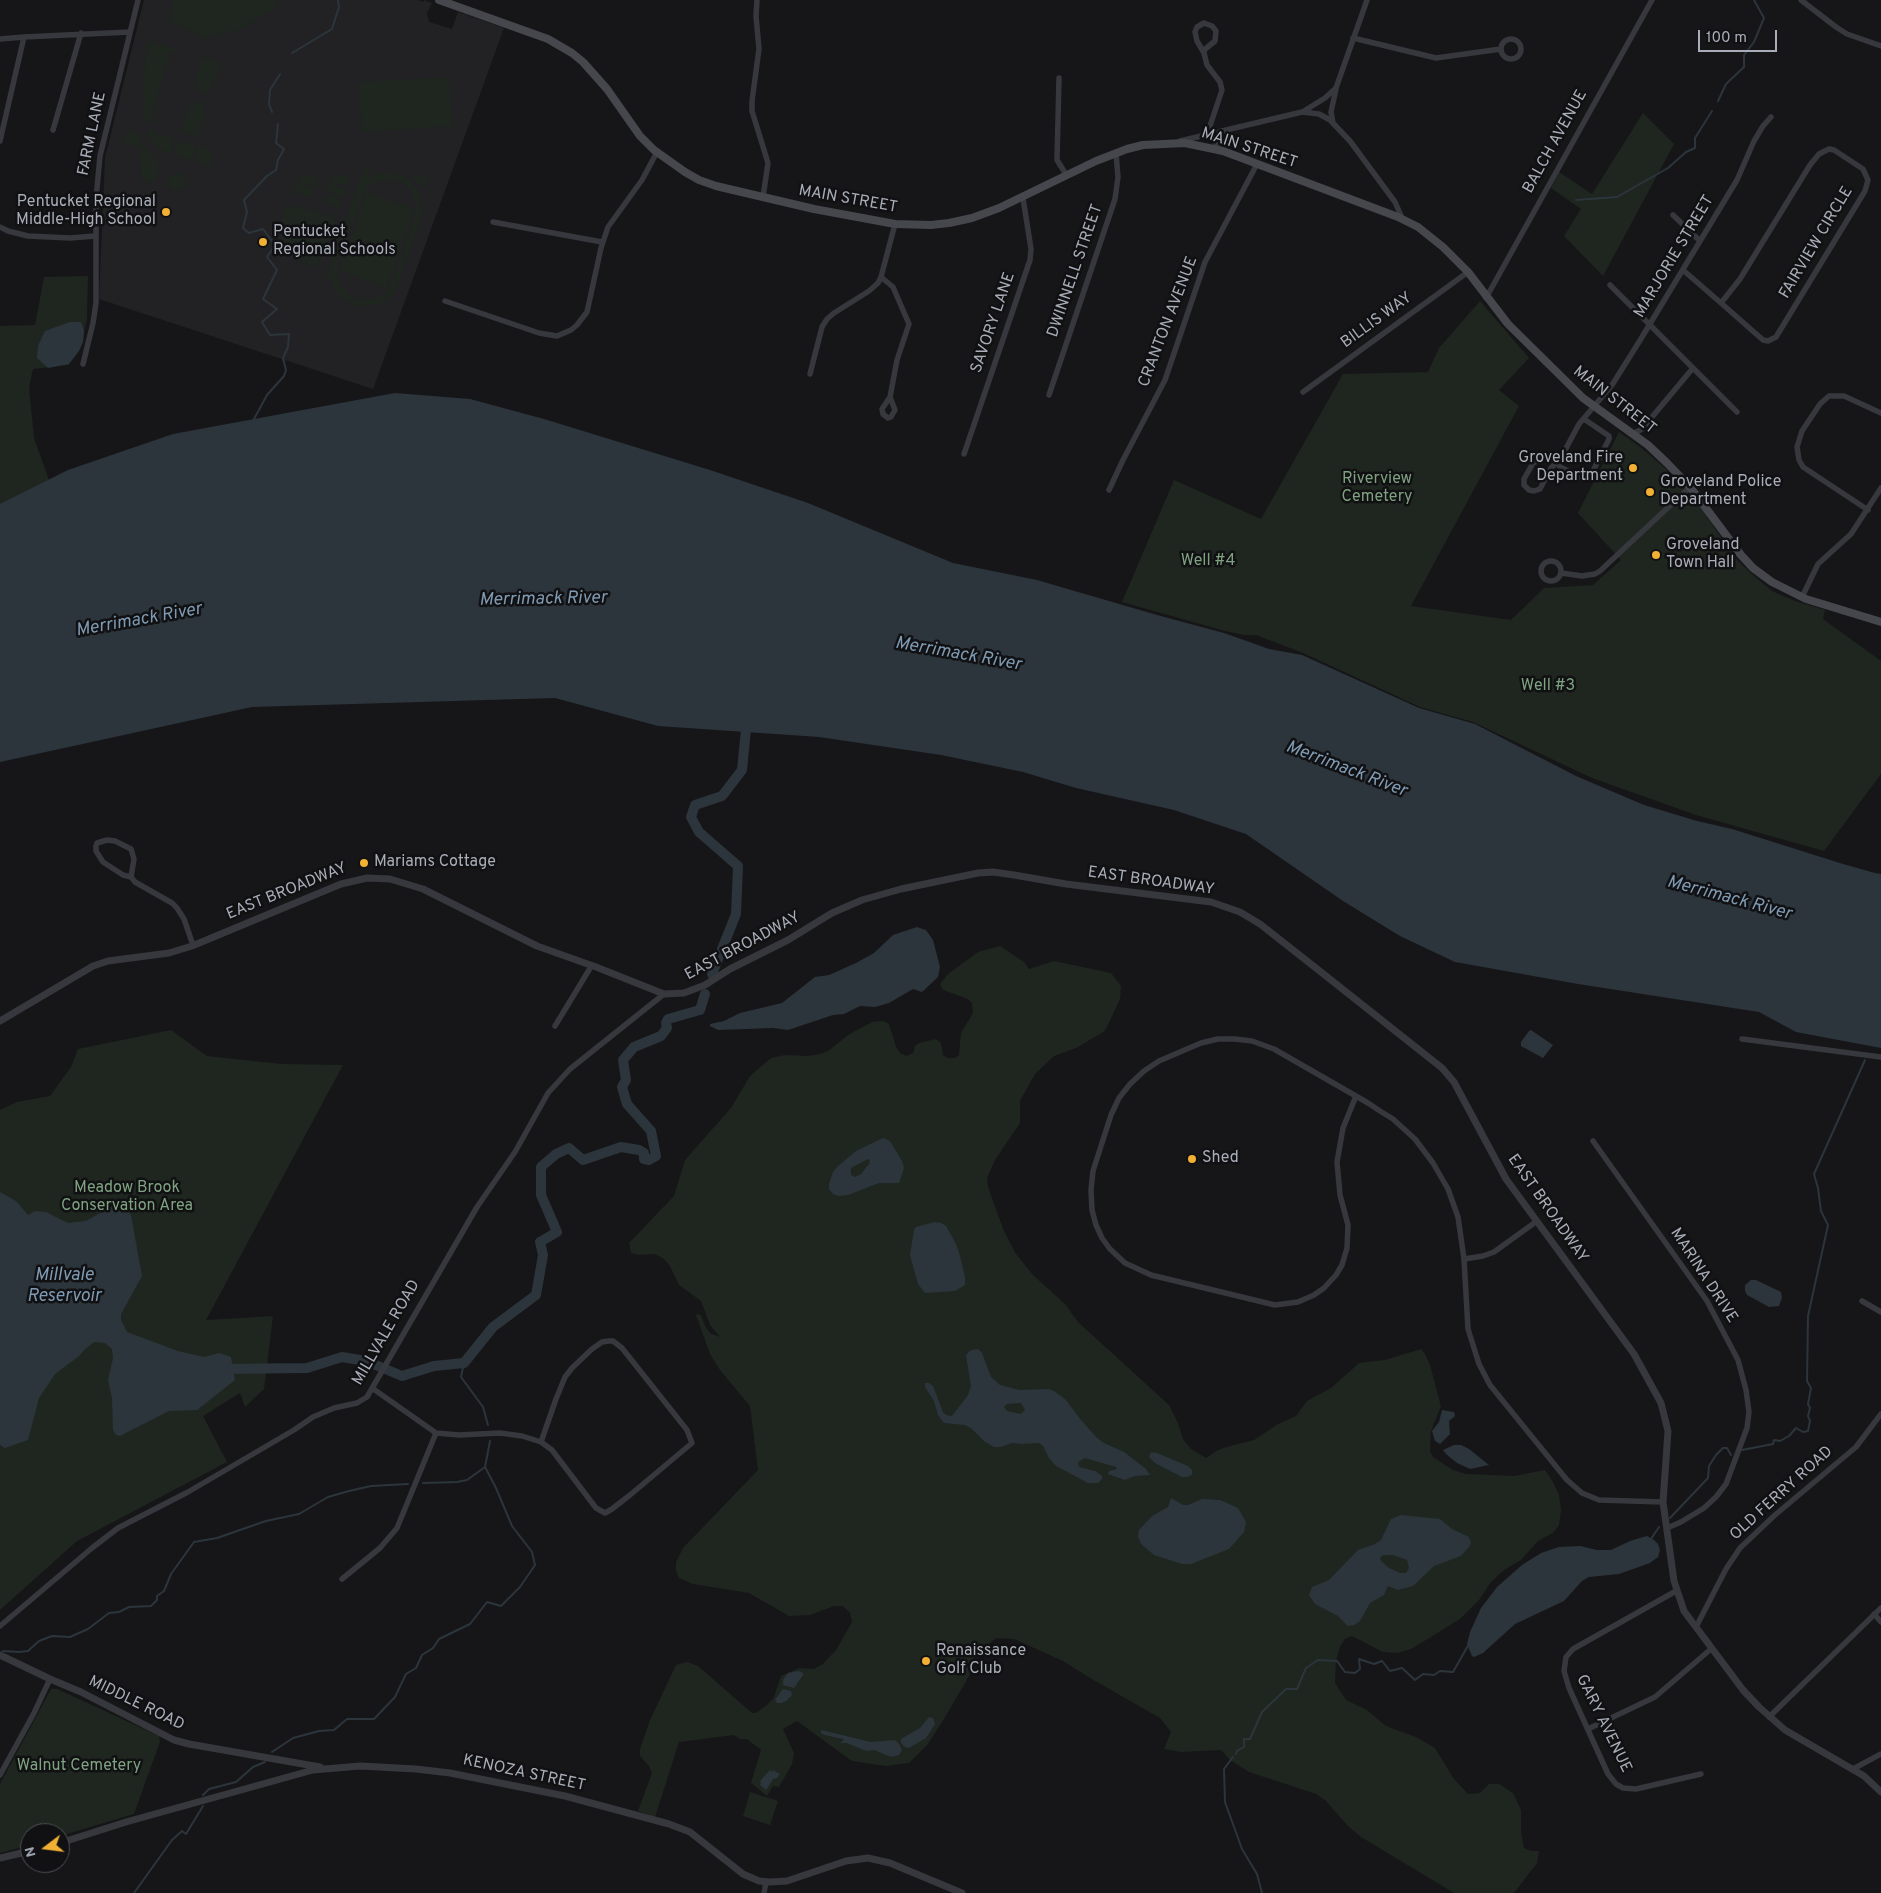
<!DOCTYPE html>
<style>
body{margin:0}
#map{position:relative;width:1881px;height:1893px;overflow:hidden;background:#161618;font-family:Overpass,sans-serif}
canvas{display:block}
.north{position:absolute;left:20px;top:1823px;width:50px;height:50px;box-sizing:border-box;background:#111113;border:1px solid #4d4f55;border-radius:50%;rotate:255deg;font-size:14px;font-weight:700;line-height:20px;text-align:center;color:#a8adb8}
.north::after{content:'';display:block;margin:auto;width:18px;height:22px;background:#f2b134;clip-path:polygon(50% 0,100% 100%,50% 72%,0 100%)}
.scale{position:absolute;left:1698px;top:30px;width:79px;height:22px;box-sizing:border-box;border:2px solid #a8adb8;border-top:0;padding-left:6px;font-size:15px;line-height:18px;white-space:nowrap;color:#a8adb8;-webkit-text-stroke:4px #111113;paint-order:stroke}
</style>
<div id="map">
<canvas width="1881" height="1893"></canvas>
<div class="north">N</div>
<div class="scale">100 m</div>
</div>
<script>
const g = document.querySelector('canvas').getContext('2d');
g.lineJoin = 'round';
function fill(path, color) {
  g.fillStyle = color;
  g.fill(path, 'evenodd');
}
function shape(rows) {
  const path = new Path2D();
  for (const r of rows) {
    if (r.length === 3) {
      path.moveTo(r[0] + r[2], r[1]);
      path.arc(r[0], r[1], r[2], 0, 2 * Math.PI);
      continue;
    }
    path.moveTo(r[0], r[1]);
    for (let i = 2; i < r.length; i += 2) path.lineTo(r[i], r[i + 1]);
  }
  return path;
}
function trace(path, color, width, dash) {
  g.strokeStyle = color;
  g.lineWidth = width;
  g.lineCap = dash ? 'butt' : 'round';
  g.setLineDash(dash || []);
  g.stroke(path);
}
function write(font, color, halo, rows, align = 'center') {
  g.font = font + ' Overpass,sans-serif';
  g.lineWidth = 5;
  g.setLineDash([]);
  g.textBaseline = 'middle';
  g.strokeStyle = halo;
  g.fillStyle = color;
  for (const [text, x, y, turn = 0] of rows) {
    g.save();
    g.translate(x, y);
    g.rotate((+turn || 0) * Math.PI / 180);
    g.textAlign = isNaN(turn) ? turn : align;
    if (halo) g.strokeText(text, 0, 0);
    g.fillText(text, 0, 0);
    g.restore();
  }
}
const built = shape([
 [144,0,418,0,423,2,424,0,432,3,427,13,429,22,452,29,458,12,504,28,373,389,99,299,105,158]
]);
const green = shape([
 [174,0,279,0,276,9,238,30,203,38,168,20],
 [151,42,176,49,175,53,170,52,151,118,155,119,154,123,146,122,143,116,143,87,147,45],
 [203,57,220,62,214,84,201,94,196,80],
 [449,77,453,126,362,132,359,82],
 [198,100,201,101,205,113,198,137,181,132,188,109],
 [1643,113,1674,144,1603,276,1564,236,1581,209,1551,188,1559,172,1592,194],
 [147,129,153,131,153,133,175,139,171,154,162,150,152,142,146,132],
 [135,130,143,145,156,158,158,164,158,175,154,183,142,181,140,146,132,146,131,143,121,143,126,136],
 [178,140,196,146,191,160,174,155],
 [198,146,214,151,211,166,194,161],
 [365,166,371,168,368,178,381,173,392,173,402,176,411,181,420,194,423,210,421,220,396,288,390,297,382,303,366,307,356,306,346,301,335,290,331,279,326,277],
 [391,179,404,184,411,191,416,204,415,218,392,281,388,290,377,298,367,300,358,299,349,295,340,285,337,271,338,262,363,194,369,187,377,182],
 [333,172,351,178,348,186,330,180],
 [301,173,319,179,316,187,298,181],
 [411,173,429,179,423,189,410,175],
 [177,182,9],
 [297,183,315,190,312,198,294,192],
 [329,183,347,189,344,197,327,191],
 [367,192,415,209,386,288,340,270],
 [326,194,343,200,340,208,323,202],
 [284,204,334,216,336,224,316,268,292,256,285,245,281,232],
 [88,276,87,319,80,349,69,360,69,365,33,369,29,387,34,438,49,480,0,514,0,326,35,325,44,277],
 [1480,301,1529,358,1499,390,1519,406,1411,606,1511,620,1544,588,1593,585,1621,560,1578,513,1619,432,1639,446,1666,469,1699,506,1738,561,1753,575,1772,591,1795,601,1825,610,1823,619,1881,661,1881,774,1824,851,1696,815,1592,778,1473,722,1420,707,1303,653,1256,635,1244,635,1225,631,1122,602,1174,480,1261,519,1343,374,1428,372,1439,348],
 [1000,946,1024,962,1029,969,1054,961,1111,973,1121,986,1120,999,1105,1031,1076,1048,1054,1056,1035,1074,1020,1101,1020,1123,995,1160,987,1178,988,1187,1004,1231,1016,1254,1033,1275,1065,1304,1078,1322,1169,1405,1178,1423,1183,1439,1191,1449,1206,1458,1218,1450,1230,1446,1254,1440,1278,1424,1296,1416,1307,1401,1331,1388,1359,1363,1385,1360,1421,1349,1425,1354,1430,1365,1441,1406,1431,1431,1430,1451,1433,1457,1453,1470,1466,1474,1514,1476,1545,1470,1553,1482,1559,1495,1561,1510,1559,1525,1553,1533,1538,1541,1521,1560,1504,1570,1491,1582,1479,1600,1460,1619,1413,1648,1398,1653,1383,1652,1352,1636,1345,1639,1340,1647,1336,1661,1335,1683,1346,1700,1367,1710,1386,1726,1416,1737,1435,1748,1454,1779,1468,1794,1480,1793,1489,1784,1499,1784,1513,1793,1521,1810,1521,1832,1524,1848,1531,1851,1539,1851,1537,1863,1514,1893,1454,1893,1361,1837,1348,1826,1325,1800,1316,1794,1249,1772,1230,1760,1221,1750,1181,1752,1164,1749,1171,1732,1160,1718,1090,1678,1063,1661,1014,1639,996,1638,975,1656,969,1676,947,1714,928,1744,909,1763,886,1766,852,1761,797,1721,783,1729,794,1753,792,1764,779,1787,773,1786,767,1796,751,1783,761,1750,747,1739,740,1739,734,1735,679,1742,655,1817,638,1811,652,1773,649,1766,640,1756,640,1749,650,1720,676,1665,687,1662,698,1666,752,1713,756,1713,767,1705,774,1697,781,1676,799,1668,814,1669,823,1664,836,1650,852,1622,850,1613,843,1606,834,1606,810,1615,789,1616,749,1593,693,1584,679,1578,676,1571,676,1562,683,1548,758,1470,750,1406,720,1370,710,1354,696,1315,697,1314,701,1315,705,1326,710,1333,720,1337,710,1325,701,1301,679,1285,670,1266,664,1259,655,1254,639,1255,631,1253,629,1243,674,1196,685,1160,731,1108,750,1076,771,1058,785,1055,808,1056,820,1054,828,1051,848,1035,872,1022,883,1021,889,1024,896,1047,900,1053,907,1056,913,1053,915,1046,919,1043,936,1039,941,1043,943,1055,947,1058,955,1058,959,1055,961,1033,973,1013,972,1003,968,999,943,990,940,984,948,974,978,952],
 [171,1030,207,1056,281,1064,343,1065,206,1320,273,1316,264,1389,245,1407,240,1393,203,1416,227,1462,77,1541,0,1610,0,1110,17,1102,50,1096,71,1067,78,1049],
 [51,1689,57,1689,159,1736,160,1742,134,1814,60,1836,60,1833,30,1833,30,1845,0,1853,0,1784],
 [750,1792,778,1801,770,1825,743,1816]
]);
const water = shape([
 [70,322,81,322,84,331,83,342,79,351,69,364,48,368,37,358,38,346,45,331],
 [395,393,470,399,544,419,710,470,808,503,953,563,1037,580,1157,615,1224,633,1269,649,1302,655,1419,708,1475,724,1576,776,1644,805,1697,821,1732,829,1843,864,1875,873,1881,874,1881,1048,1796,1032,1759,1012,1578,984,1455,962,1400,936,1343,901,1246,834,1174,810,1076,788,1023,772,941,755,819,737,658,726,555,698,252,707,0,762,0,504,68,470,173,434],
 [917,927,926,930,933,940,940,967,938,977,922,992,913,989,889,1003,875,1007,860,1006,844,1014,833,1015,788,1030,773,1028,718,1030,710,1026,710,1024,724,1021,740,1013,782,1003,815,977,829,975,856,963,874,953,893,935],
 [1531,1030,1553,1045,1543,1058,1521,1046,1521,1042,1529,1031],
 [883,1138,890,1141,902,1161,904,1168,899,1183,879,1183,848,1195,839,1196,833,1194,829,1189,829,1184,833,1172,838,1166,856,1151],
 [868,1159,870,1160,869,1164,861,1174,855,1177,851,1175,851,1168],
 [0,1192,16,1201,28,1215,35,1211,46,1212,68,1223,86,1221,116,1204,122,1204,131,1215,142,1276,121,1314,121,1320,127,1332,178,1351,204,1357,219,1353,231,1357,235,1380,197,1410,169,1411,120,1436,116,1435,113,1430,112,1398,108,1380,113,1358,112,1349,105,1343,94,1342,84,1350,79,1356,55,1374,39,1398,28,1440,5,1448,0,1445],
 [935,1222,941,1223,946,1226,956,1244,960,1256,965,1277,965,1285,955,1291,925,1293,918,1284,913,1266,910,1255,914,1230,916,1227],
 [1751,1280,1756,1280,1781,1292,1782,1298,1779,1306,1769,1307,1747,1295,1745,1291,1745,1285],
 [978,1349,982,1353,991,1377,1000,1385,1019,1390,1049,1389,1054,1391,1066,1400,1081,1420,1097,1438,1104,1443,1124,1452,1146,1469,1150,1475,1135,1476,1125,1480,1108,1474,1109,1471,1117,1469,1116,1467,1085,1458,1078,1462,1079,1467,1095,1471,1102,1476,1102,1479,1098,1483,1088,1483,1056,1466,1049,1458,1043,1446,1039,1443,1021,1444,1012,1443,1001,1447,994,1447,984,1441,971,1428,965,1425,944,1423,938,1415,934,1401,925,1387,925,1383,929,1383,933,1386,943,1412,946,1415,952,1416,968,1395,971,1386,966,1355,971,1350],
 [1021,1403,1025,1410,1021,1414,1007,1411,1004,1407,1007,1404],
 [1442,1410,1454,1412,1455,1416,1449,1421,1450,1434,1440,1444,1435,1441,1432,1431,1439,1422],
 [1454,1445,1461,1445,1469,1449,1489,1465,1470,1469,1457,1463,1446,1454,1443,1450],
 [1151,1452,1157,1453,1188,1466,1192,1470,1192,1475,1187,1477,1182,1477,1155,1463,1149,1457],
 [1171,1498,1183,1505,1188,1505,1202,1499,1220,1500,1238,1508,1246,1522,1244,1532,1229,1549,1191,1564,1182,1564,1154,1555,1141,1544,1138,1536,1139,1530,1152,1516,1168,1507],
 [1401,1515,1440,1519,1452,1529,1469,1537,1471,1543,1469,1547,1461,1556,1434,1566,1413,1586,1398,1590,1388,1586,1384,1595,1370,1603,1360,1621,1354,1625,1348,1626,1338,1616,1315,1604,1309,1595,1312,1587,1329,1580,1358,1550,1375,1544,1381,1540,1391,1519],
 [1393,1555,1407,1560,1409,1568,1406,1573,1400,1573,1389,1568,1381,1561,1380,1558,1383,1555],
 [1647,1536,1654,1540,1658,1544,1660,1550,1658,1557,1650,1563,1619,1574,1589,1577,1582,1581,1564,1601,1515,1624,1483,1653,1474,1657,1472,1656,1467,1644,1470,1632,1481,1608,1497,1587,1522,1565,1541,1553,1559,1547,1580,1546,1597,1550,1611,1550,1630,1541],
 [799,1671,803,1673,803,1675,794,1688,783,1685,783,1680,788,1673],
 [783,1689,791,1691,792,1695,786,1701,781,1703,777,1703,775,1700],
 [929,1717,933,1718,935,1724,926,1738,909,1748,905,1747,901,1743,901,1739,920,1728],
 [821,1730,871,1742,895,1740,899,1744,902,1750,899,1755,891,1757,874,1750,866,1751,847,1743,840,1743,844,1740,843,1739,825,1735,821,1733],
 [770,1770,772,1772,773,1770,780,1774,776,1779,774,1778,766,1790,760,1785,761,1783,760,1781]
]);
const stream = shape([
 [292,53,332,29,339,7,338,0],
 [1718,101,1726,84,1744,67,1744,55,1754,42,1764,18,1754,0],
 [272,112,269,104,270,90,280,74],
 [1576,200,1617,197,1668,168,1686,152,1695,148,1695,138,1712,111],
 [254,419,267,395,284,376,286,370,283,358,288,347,289,334,270,335,262,322,277,309,263,299,277,270,267,257,275,245,263,229,249,233,243,228,247,212,244,200,267,176,276,170,278,160,284,149,276,143,278,124],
 [464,1363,461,1377,483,1407,488,1425],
 [1742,1450,1773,1444,1774,1440,1780,1441,1789,1436,1796,1428,1803,1432,1808,1431,1810,1421,1808,1416,1810,1408,1808,1404,1811,1388,1807,1381,1808,1316,1828,1225,1821,1211,1818,1188,1814,1174,1865,1060],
 [423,1483,457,1482,467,1480,485,1467],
 [1670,1518,1708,1478,1709,1466,1716,1455,1723,1448,1727,1448,1731,1455],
 [1651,1539,1659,1527],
 [3,1651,19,1652,28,1651,39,1641,52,1636,70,1637,88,1629,109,1613,119,1612,129,1607,151,1606,157,1600,157,1596,164,1591,171,1574,194,1542,217,1538,266,1521,299,1514,328,1497,349,1491,371,1486,408,1484],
 [272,1752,293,1738,319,1731,334,1730,347,1719,374,1719,395,1697,406,1674,416,1668,422,1655,433,1648,439,1639,470,1624,487,1602,501,1606,520,1587,535,1565,532,1552,512,1526,496,1488,485,1467,490,1441],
 [1236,1754,1237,1751,1244,1747,1244,1739,1250,1739,1262,1712,1286,1689,1297,1689,1306,1668,1318,1660,1337,1661,1345,1672,1355,1673,1360,1669,1359,1659,1374,1664,1382,1661,1390,1671,1402,1668,1415,1680,1423,1674,1434,1675,1440,1671,1453,1672,1469,1644],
 [1233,1757,1224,1769,1225,1802,1242,1849,1257,1874,1262,1893],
 [203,1795,209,1789,236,1782,253,1767,265,1762],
 [134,1893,172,1840,182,1831,186,1834,203,1806]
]);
const river = shape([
 [712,974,736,914,738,866,699,832,691,817,695,805,722,796,742,770,747,719],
 [221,1369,307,1368,342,1357,366,1361,402,1376,434,1366,464,1363,493,1327,536,1295,543,1255,540,1242,557,1232,541,1195,541,1167,556,1154,569,1148,583,1160,621,1147,639,1150,644,1153,644,1159,649,1160,656,1156,651,1131,627,1104,622,1087,626,1080,623,1060,634,1047,661,1036,667,1028,666,1023,668,1019,700,1010,705,994]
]);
const minor = shape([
 [757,0,756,16,759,49,752,101,752,111,768,163,763,197],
 [1801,0,1836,27,1847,34,1881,46],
 [1353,38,1436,58,1501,49],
 [0,39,24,37],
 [1511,49,10],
 [1204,53,1197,41,1195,32,1197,27,1204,23,1212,26,1216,31,1215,41,1204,50,1204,53,1207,65,1220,82,1222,90,1210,126,1204,136],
 [1059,78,1057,160,1067,176],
 [1304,111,1325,98,1336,88,1367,0],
 [1333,123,1331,112,1336,89],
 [53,130,81,33],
 [1216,133,1214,141,1219,150],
 [0,141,24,37,130,32],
 [1180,141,1302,112,1319,114,1330,120,1350,141,1395,202,1402,218],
 [1829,149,1834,150,1863,169,1868,180,1865,191,1776,337,1768,341,1763,340,1721,303,1740,279,1810,165,1819,154,1829,149],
 [1673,215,1700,241],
 [493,222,602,242],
 [0,227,8,231,28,236,70,238,95,236],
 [1683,270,1721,303],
 [881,277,893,287,909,324,897,360,890,397,882,409,883,414,888,418,891,417,895,410,890,397],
 [1610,285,1737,412],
 [1486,298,1652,0],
 [445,301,539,333,557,336,571,330,577,325,587,312,601,248,608,227,642,180,657,152],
 [83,364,93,323,96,303,96,199,100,156,138,0],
 [810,374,822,327,827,319,834,313,869,291,878,283,881,277,895,224],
 [1303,392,1468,272],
 [1049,395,1115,199,1118,177,1116,153],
 [1584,419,1609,436,1609,439,1591,475,1588,478,1580,477,1560,467,1557,462,1553,459,1543,458,1533,463,1524,479,1524,485,1529,490,1534,491,1540,489,1551,468,1557,462,1563,454,1579,424,1612,385,1639,342,1737,180,1754,141,1763,126,1771,117],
 [1633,434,1642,429,1693,368],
 [964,454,1030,260,1031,249,1023,198],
 [1109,490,1123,460,1165,380,1205,262,1257,164],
 [1868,510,1803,467,1799,460,1797,447,1802,431,1820,404,1829,396,1844,396,1881,413],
 [1551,571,10],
 [1561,573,1582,576,1595,574,1600,571,1690,487],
 [1802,597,1818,564,1851,534,1881,488],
 [131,877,134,859,131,849,115,841,107,840,97,843,96,846,96,851,103,862,123,875,131,877,135,882,172,903,177,908,184,919,193,945],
 [555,1026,592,965],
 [1742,1039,1881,1057],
 [1356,1096,1343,1128,1337,1162,1340,1195,1348,1225,1347,1248,1342,1265,1336,1275,1324,1288,1314,1295,1298,1302,1275,1305,1151,1275,1125,1263,1110,1249,1102,1238,1096,1225,1092,1210,1091,1190,1093,1171,1111,1115,1119,1098,1130,1084,1144,1071,1159,1061,1201,1043,1218,1039,1235,1039,1252,1041,1274,1049,1368,1103,1380,1111,1393,1119,1415,1139,1433,1163,1448,1189,1458,1217,1464,1259,1468,1329,1479,1364,1490,1385,1567,1480,1582,1493,1599,1500,1663,1502],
 [1593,1141,1707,1301,1738,1360,1746,1390,1749,1412,1747,1428,1726,1484,1716,1497,1704,1508,1681,1522,1667,1528],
 [1464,1259,1483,1256,1494,1252,1537,1221],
 [1862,1301,1881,1312],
 [372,1388,436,1433,459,1435,500,1433,522,1436,541,1442,556,1399,565,1377,572,1368,592,1349,602,1342,609,1341,613,1341,622,1348,687,1430,692,1443,630,1495,612,1509,605,1513,596,1508,552,1450,541,1442],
 [342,1579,380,1548,397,1528,436,1433],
 [1676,1591,1573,1649,1566,1657,1564,1671,1569,1688,1608,1774,1616,1784,1623,1788,1636,1789,1701,1774],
 [1874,1614,1881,1622],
 [0,1626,92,1548,118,1528,188,1492,294,1430,313,1417,334,1408,357,1403,367,1397,477,1207,515,1152,548,1093,570,1069,664,994],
 [1696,1627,1726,1569,1740,1548,1775,1515,1856,1447,1881,1414],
 [1769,1717,1881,1608],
 [1588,1729,1655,1697,1712,1648],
 [1853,1769,1881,1754],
 [0,1775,34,1713,50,1679],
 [764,1893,766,1882]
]);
const tertiary = shape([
 [0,1021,93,966,108,961,169,953,192,946,341,884,367,878,390,879,423,889,537,946,596,967,664,994,684,993,705,985,730,969,788,940,832,913,862,900,901,889,978,873,993,872,1014,875,1066,884,1211,902,1240,912,1260,924,1321,972,1442,1068,1454,1082,1506,1179,1634,1354,1661,1403,1668,1431,1663,1502,1674,1581,1684,1611,1743,1690,1759,1707,1785,1730,1864,1776,1881,1792],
 [0,1655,50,1679,81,1692,174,1740,189,1744,320,1767],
 [60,1843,126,1822,313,1770,360,1766,416,1769,450,1773,565,1796,669,1824,690,1832,743,1874,759,1881,770,1882,787,1881,846,1861,868,1858,890,1863,962,1893],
 [0,1858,30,1851]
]);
const secondary = shape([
 [439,0,548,39,572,53,583,62,607,89,640,136,654,150,685,172,699,180,716,186,814,209,895,224,931,225,949,223,972,218,999,208,1096,161,1127,149,1143,145,1185,143,1223,151,1398,217,1418,227,1443,247,1468,272,1508,324,1583,398,1648,445,1667,463,1690,487,1741,555,1753,568,1772,582,1806,599,1881,622]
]);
const markers = [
 [166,212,5,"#f2b134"],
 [263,242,5,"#f2b134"],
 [1633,468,5,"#f2b134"],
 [1650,492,5,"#f2b134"],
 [1656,555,5,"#f2b134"],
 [364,863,5,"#f2b134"],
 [1192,1159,5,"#f2b134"],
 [926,1661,5,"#f2b134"]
];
const streetNames = [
 ["FARM LANE",93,134,-78],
 ["BALCH AVENUE",1556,142,-61],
 ["MAIN STREET",1249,149,18],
 ["MAIN STREET",848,200,10],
 ["FAIRVIEW CIRCLE",1817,243,-59],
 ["MARJORIE STREET",1675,257,-59],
 ["DWINNELL STREET",1076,271,-71],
 ["BILLIS WAY",1377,321,-36],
 ["CRANTON AVENUE",1169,322,-69],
 ["SAVORY LANE",994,323,-71],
 ["MAIN STREET",1614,401,38],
 ["EAST BROADWAY",1151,882,8],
 ["EAST BROADWAY",287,892,-22],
 ["EAST BROADWAY",743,947,-28],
 ["EAST BROADWAY",1547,1209,55],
 ["MARINA DRIVE",1703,1276,57],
 ["MILLVALE ROAD",387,1333,-60],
 ["OLD FERRY ROAD",1782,1494,-42],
 ["MIDDLE ROAD",136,1704,26],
 ["GARY AVENUE",1603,1724,64],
 ["KENOZA STREET",524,1774,12]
];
const poiNames = [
 ["Pentucket Regional",156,203,"right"],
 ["Middle-High School",156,221,"right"],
 ["Pentucket",273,233],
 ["Regional Schools",273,251],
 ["Groveland Fire",1623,459,"right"],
 ["Department",1623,477,"right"],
 ["Groveland Police",1660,483],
 ["Department",1660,501],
 ["Groveland",1666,546],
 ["Town Hall",1666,564],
 ["Mariams Cottage",374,863],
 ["Shed",1202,1159],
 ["Renaissance",936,1652],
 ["Golf Club",936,1670]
];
const parkNames = [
 ["Riverview",1377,480],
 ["Cemetery",1377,498],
 ["Well #4",1208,562],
 ["Well #3",1548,687],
 ["Meadow Brook",127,1189],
 ["Conservation Area",127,1207],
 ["Walnut Cemetery",79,1767]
];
const waterNames = [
 ["Merrimack River",543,600,-1],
 ["Merrimack River",139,621,-10],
 ["Merrimack River",958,655,10],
 ["Merrimack River",1346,770,21],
 ["Merrimack River",1729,899,15],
 ["Millvale",64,1276],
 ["Reservoir",64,1297]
];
fill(built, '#222225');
fill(green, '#1e261f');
fill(water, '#2c353c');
trace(stream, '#2c353c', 2);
trace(river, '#2c353c', 10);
trace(minor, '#37383d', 5.5);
trace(tertiary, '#37383d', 7);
trace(secondary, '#45474d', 8);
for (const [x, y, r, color] of markers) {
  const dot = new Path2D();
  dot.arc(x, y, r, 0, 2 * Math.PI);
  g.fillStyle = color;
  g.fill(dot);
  trace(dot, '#111113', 2);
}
write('16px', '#a8adb8', '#111113', streetNames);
write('16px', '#a8adb8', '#111113', poiNames, 'left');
write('16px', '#7fa381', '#111113', parkNames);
write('italic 18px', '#7f9bb3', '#111113', waterNames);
</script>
